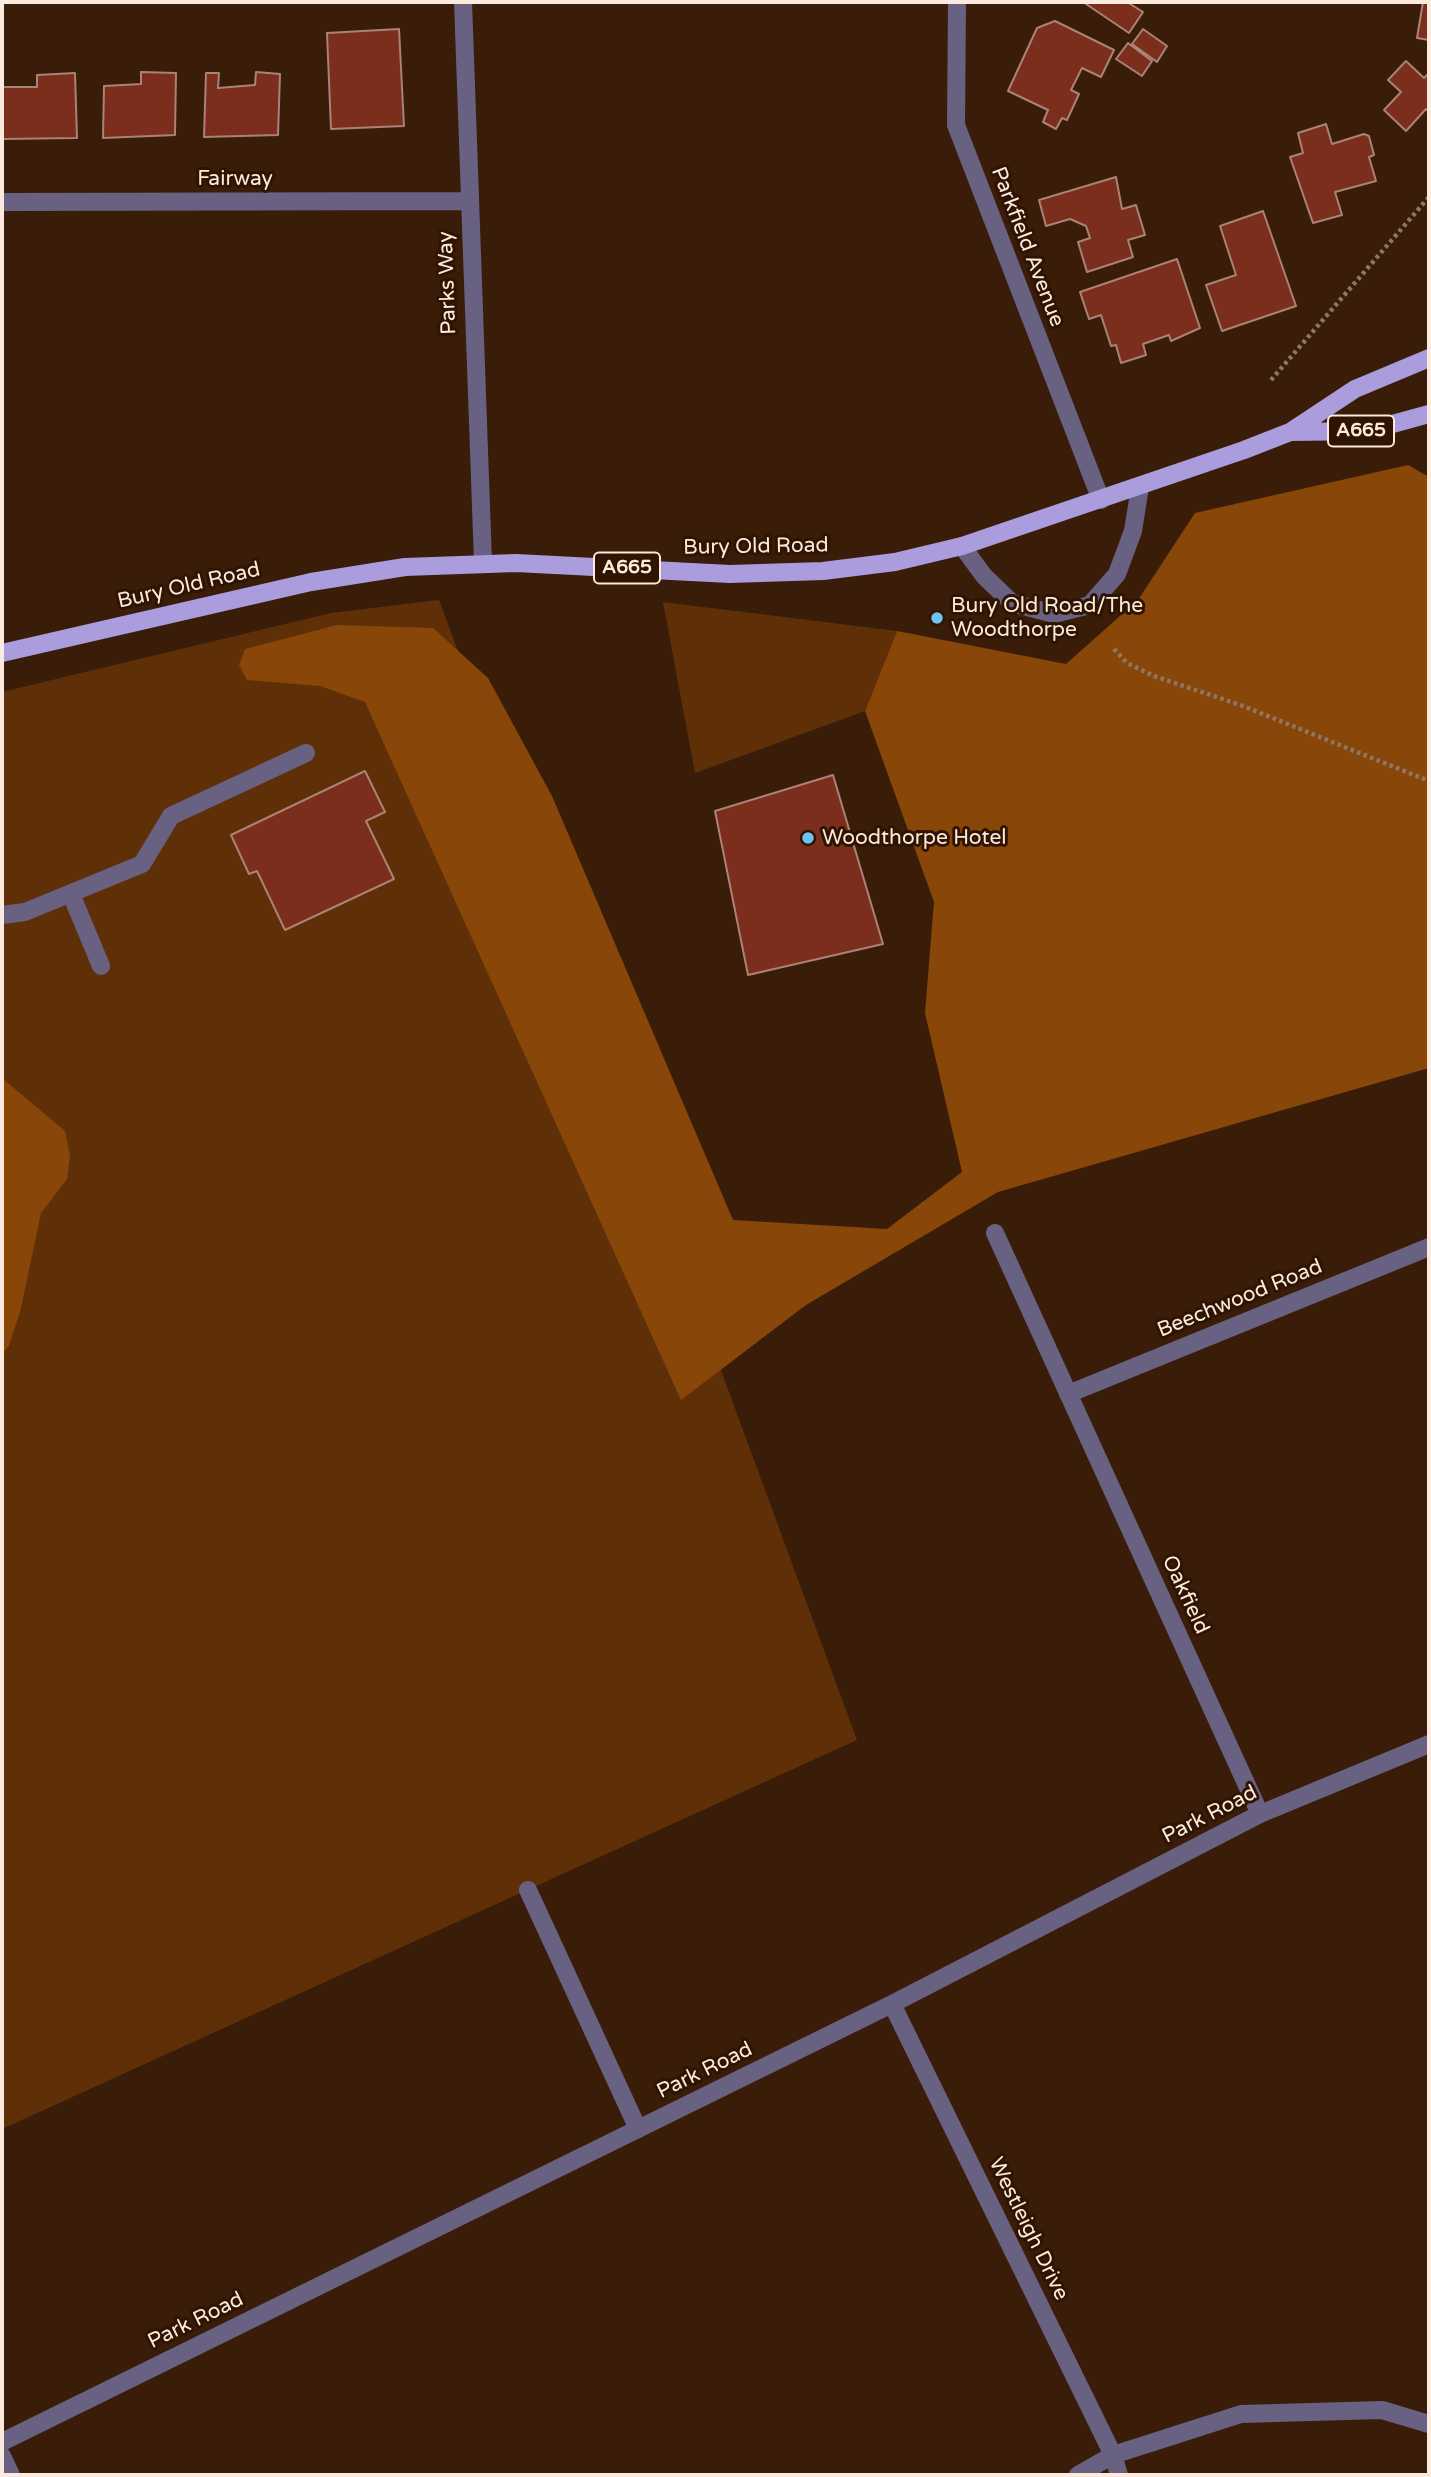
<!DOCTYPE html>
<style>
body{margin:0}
#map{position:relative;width:1431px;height:2477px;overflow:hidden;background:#391d09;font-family:"Varela Round",sans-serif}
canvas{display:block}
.frame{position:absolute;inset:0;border:4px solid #fdeade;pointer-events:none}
</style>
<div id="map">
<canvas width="1431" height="2477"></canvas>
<div class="frame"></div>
</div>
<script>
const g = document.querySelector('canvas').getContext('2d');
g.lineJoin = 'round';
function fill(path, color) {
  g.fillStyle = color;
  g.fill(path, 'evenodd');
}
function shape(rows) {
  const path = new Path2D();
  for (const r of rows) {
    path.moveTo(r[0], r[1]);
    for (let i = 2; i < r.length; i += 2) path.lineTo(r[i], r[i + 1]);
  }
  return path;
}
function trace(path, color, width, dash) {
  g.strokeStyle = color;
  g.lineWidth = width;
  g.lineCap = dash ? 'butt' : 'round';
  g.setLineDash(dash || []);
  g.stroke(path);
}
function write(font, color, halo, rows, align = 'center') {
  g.font = font + ' "Varela Round",sans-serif';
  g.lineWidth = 6;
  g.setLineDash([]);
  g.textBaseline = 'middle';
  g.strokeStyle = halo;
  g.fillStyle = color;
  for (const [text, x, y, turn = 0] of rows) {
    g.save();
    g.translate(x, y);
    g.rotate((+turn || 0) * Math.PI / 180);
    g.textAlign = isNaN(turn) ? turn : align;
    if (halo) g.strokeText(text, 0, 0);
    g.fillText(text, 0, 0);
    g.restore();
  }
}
const green = shape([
 [439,600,597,1024,640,1150,857,1740,2,2129,2,692,331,613],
 [663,602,897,631,865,711,695,773]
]);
const forest = shape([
 [1408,465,1429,477,1429,1068,998,1192,806,1305,681,1400,365,702,320,686,247,680,239,665,245,649,337,625,433,628,488,678,552,796,733,1220,887,1229,962,1172,925,1013,934,902,865,711,897,631,1066,664,1138,600,1195,513],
 [2,1078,65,1131,70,1156,67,1179,41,1213,21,1308,9,1346,2,1353]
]);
const building = shape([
 [1083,2,1127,2,1143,12,1129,33,1083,2],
 [1423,2,1429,2,1429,40,1417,38,1423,2],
 [1055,21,1114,50,1101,77,1082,68,1071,90,1079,94,1067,120,1062,118,1056,129,1043,122,1048,110,1008,91,1037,28,1055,21],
 [399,29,404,126,331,129,327,33,399,29],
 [1143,29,1167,46,1157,62,1132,44,1143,29],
 [1128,43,1152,61,1142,76,1116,59,1128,43],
 [1406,61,1424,78,1429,73,1429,112,1426,109,1406,131,1384,110,1401,92,1388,80,1406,61],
 [141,72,176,73,175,135,103,138,104,86,141,84,141,72],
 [256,72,280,74,278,135,204,137,206,73,219,73,218,88,255,85,256,72],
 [75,73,77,138,3,139,2,87,37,87,37,75,75,73],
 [1326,124,1332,144,1364,134,1369,136,1374,155,1369,157,1376,181,1335,192,1342,215,1313,223,1290,157,1303,153,1298,133,1326,124],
 [1116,177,1122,209,1136,205,1145,235,1128,240,1133,257,1087,272,1078,242,1090,238,1086,226,1070,219,1046,226,1039,200,1116,177],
 [1263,211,1296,306,1222,331,1206,285,1236,275,1220,226,1263,211],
 [1177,259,1200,328,1171,341,1169,335,1143,344,1146,355,1121,363,1116,345,1111,346,1101,315,1089,319,1080,292,1177,259],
 [365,771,385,812,366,821,394,879,285,930,257,871,249,874,231,835,365,771],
 [833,775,883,944,748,975,715,811,833,775]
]);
const path = shape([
 [1271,380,1429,197],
 [1114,649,1127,663,1154,676,1243,706,1429,781]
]);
const lane = shape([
 [962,546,984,576,1012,603,1054,614,1090,605,1117,574,1133,531,1140,487],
 [71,894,101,966],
 [2,915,25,912,142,864,171,816,306,753],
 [528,1890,638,2129]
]);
const street = shape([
 [463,2,483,563],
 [957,2,956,125,1101,500],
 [2,202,468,201],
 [995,1233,1260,1814],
 [1068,1394,1429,1247],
 [892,2004,1113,2455,1119,2475],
 [2,2442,892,2004,1260,1814,1429,1744],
 [2,2456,11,2475],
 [1078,2475,1113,2455,1241,2414,1382,2410,1429,2424]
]);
const primary = shape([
 [1290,432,1367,431,1429,414],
 [2,653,311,582,405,567,516,563,730,574,823,571,895,562,962,546,1244,450,1290,432,1355,389,1429,358]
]);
const markers = [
 [937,618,7,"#6dc2f3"],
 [808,838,7,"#6dc2f3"]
];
const shields = [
 [1361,431,66],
 [627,568,66]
];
const shieldNames = [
 ["A665",1361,431],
 ["A665",627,568]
];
const streetNames = [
 ["Fairway",235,179],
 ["Parkfield Avenue",1027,247,69],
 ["Parks Way",448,283,-92],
 ["Bury Old Road",756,547,-1],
 ["Bury Old Road",189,586,-13],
 ["Beechwood Road",1240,1299,-22],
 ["Oakfield",1185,1595,65],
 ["Park Road",1210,1815,-27],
 ["Park Road",705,2071,-26],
 ["Westleigh Drive",1028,2229,64],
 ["Park Road",196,2321,-26]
];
const poiNames = [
 ["Bury Old Road/The",951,606],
 ["Woodthorpe",951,630],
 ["Woodthorpe Hotel",822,838]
];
fill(green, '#5f3008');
fill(forest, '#894609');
fill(building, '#7b2e1b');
trace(building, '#ab8277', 2);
trace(path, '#8f7766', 4.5, [3.5, 3.5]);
trace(lane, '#686181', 18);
trace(street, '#686181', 18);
trace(primary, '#ab9cdd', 18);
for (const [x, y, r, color] of markers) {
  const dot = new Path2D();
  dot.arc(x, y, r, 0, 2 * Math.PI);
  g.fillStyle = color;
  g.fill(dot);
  trace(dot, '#2e1401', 2.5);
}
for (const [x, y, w] of shields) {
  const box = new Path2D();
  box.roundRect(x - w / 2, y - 15.5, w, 31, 5);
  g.fillStyle = '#2e1401';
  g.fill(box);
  trace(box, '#fdeade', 2);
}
write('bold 19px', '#fdeade', null, shieldNames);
write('21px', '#fdeade', '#2e1401', streetNames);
write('21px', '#fdeade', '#2e1401', poiNames, 'left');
</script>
